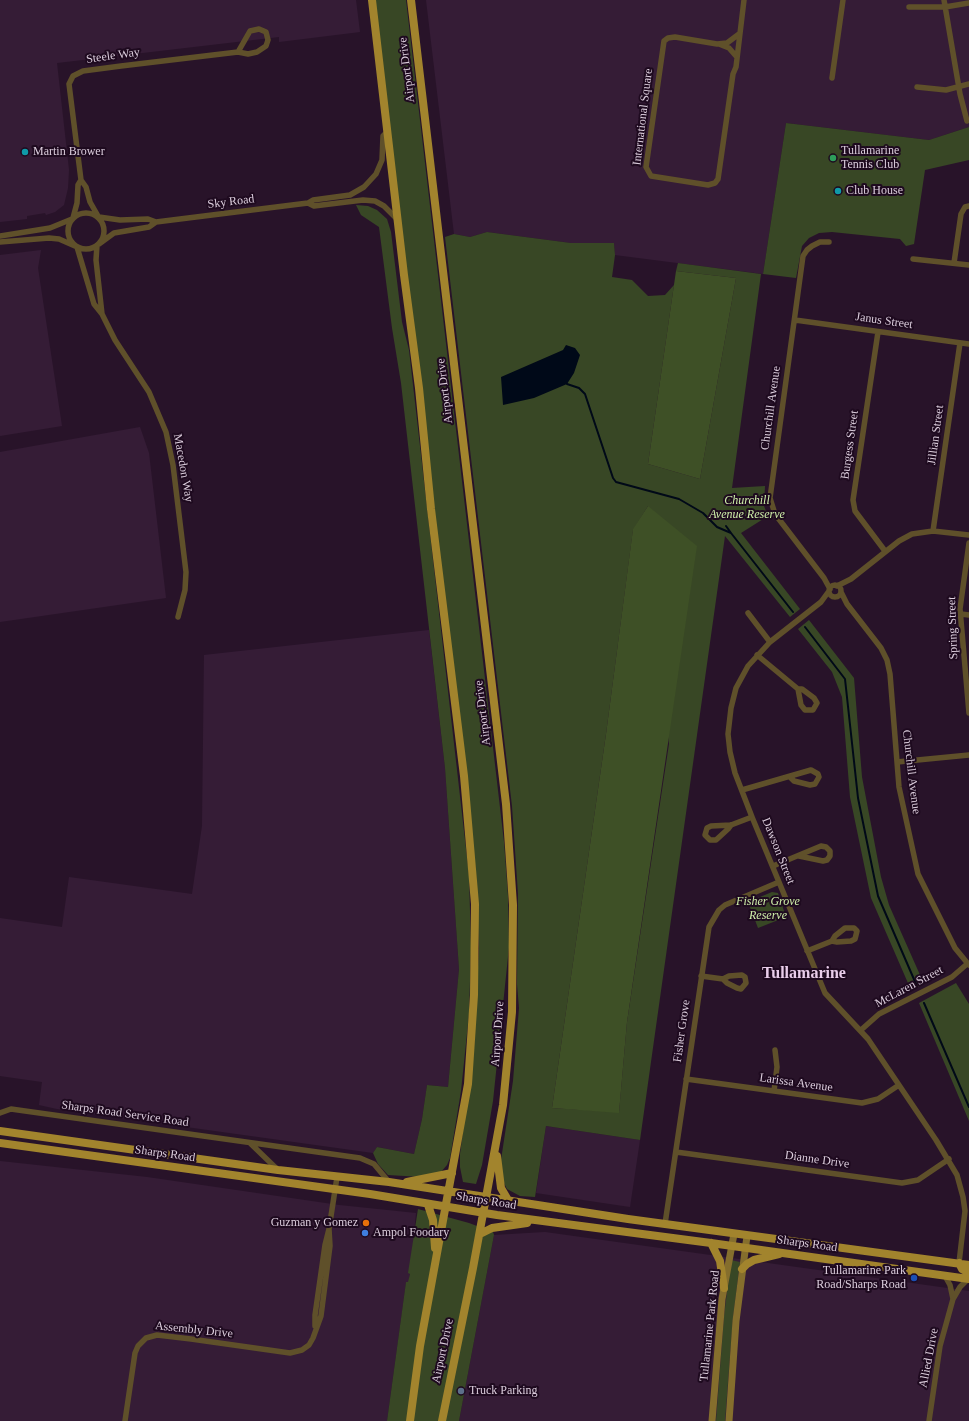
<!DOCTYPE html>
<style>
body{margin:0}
canvas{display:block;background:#281329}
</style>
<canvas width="969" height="1421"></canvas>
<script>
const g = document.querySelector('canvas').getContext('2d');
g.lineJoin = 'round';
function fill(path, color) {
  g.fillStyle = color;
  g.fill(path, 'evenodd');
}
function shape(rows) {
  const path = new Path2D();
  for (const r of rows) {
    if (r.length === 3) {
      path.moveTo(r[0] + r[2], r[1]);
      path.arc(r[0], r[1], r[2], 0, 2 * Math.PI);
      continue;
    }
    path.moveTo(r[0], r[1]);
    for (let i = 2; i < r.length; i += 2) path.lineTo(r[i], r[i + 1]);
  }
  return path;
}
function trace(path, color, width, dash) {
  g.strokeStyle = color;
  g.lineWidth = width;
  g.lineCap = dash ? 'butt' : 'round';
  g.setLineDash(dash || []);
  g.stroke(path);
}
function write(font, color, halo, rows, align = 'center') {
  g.font = font + ' "Times New Roman",serif';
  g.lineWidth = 4;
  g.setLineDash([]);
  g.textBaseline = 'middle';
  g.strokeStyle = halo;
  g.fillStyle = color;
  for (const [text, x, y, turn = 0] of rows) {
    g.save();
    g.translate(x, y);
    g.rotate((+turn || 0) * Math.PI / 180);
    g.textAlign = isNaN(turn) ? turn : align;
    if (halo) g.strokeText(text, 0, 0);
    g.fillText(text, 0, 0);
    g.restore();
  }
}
const built = shape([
 [0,0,356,0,360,32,279,42,279,37,57,63,69,170,68,188,64,205,55,212,46,215,45,213,27,216,27,219,0,222],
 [426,0,969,0,969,127,929,140,786,123,763,274,615,255,614,243,571,243,487,232,470,237,454,234],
 [41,250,38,268,62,426,0,436,0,255],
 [140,427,149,453,166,598,0,622,0,452],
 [429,630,445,768,459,969,448,1087,427,1085,422,1119,414,1154,377,1147,373,1153,57,1109,39,1105,42,1082,0,1076,0,918,62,927,69,877,192,894,202,826,204,655],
 [546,1126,640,1140,630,1207,536,1193],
 [0,1161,147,1177,339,1205,416,1213,409,1283,406,1283,387,1421,0,1421],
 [545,1232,969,1291,969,1421,459,1421,494,1235]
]);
const green = shape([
 [375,0,406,0,504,842,508,896,509,947,493,1101,482,1165,476,1184,463,1182,460,1167,460,1154,474,1047,479,948,476,873],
 [786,123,929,140,969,127,969,160,925,170,914,244,906,246,900,239,832,232,819,233,809,238,802,246,796,278,763,274],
 [356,205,368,206,377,210,387,219,391,232,402,322,409,350,469,875,471,948,469,1014,461,1091,450,1158,447,1165,440,1173,421,1177,388,1175,378,1164,373,1153,377,1147,414,1154,422,1119,427,1085,448,1087,459,969,445,768,401,383,392,328,379,227,361,215],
 [487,232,571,243,614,243,615,255,612,277,632,280,648,296,665,295,674,285,648,464,700,479,736,278,676,271,678,263,761,274,732,488,765,486,764,506,768,516,741,533,800,609,790,617,725,536,640,1140,546,1126,535,1197,520,1196,507,1189,502,1179,501,1160,513,1081,519,1008,517,984,518,894,512,806,445,237,454,234,470,237],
 [648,506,669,744,627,1022,619,1112,552,1108,606,734,633,530],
 [809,620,854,678,862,777,881,877,889,905,924,984,911,990,871,898,850,797,842,697,832,672,798,629],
 [772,892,778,893,786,917,758,928,748,902],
 [956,983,969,1004,969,1121,919,1003],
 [418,1209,469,1223,493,1232,494,1235,459,1421,387,1421,406,1282,408,1282,410,1274,408,1273],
 [731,1260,740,1262,733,1318,725,1421,716,1421,724,1316]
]);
const forest = shape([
 [676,271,736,278,700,479,648,464],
 [648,506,697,546,627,1022,619,1113,552,1108,606,734,633,529]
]);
const water = shape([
 [566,345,575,348,580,355,574,373,567,384,534,398,503,405,501,377,563,350]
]);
const stream = shape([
 [567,384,579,388,585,394,613,478,616,482,679,499,703,513,717,527,731,533,793,612],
 [726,526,731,533],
 [805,627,845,679,858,798,878,896,916,984],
 [924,1003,969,1107]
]);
const street = shape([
 [944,0,960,94,967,121],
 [909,7,945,7,969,3],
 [739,34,727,43,717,44,675,37,668,38,664,41,646,167,651,176,708,185,715,183,718,179,733,74,736,67,744,0],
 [719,44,729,48,736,56],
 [832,78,843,0],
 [917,87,946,90,969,84],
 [308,203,314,206,363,200,375,201,384,206,398,220],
 [86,231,18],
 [98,216,90,202,86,187,81,180,69,84,73,76,83,71,121,66,238,52,248,54,257,52,266,46,268,40,266,32,259,29,250,31,238,52],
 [99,217,120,220,148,219,156,222],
 [73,218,77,203,78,185,81,180],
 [0,236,50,228,72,219],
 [0,242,49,238,59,239,75,246],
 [829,242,820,242,812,246,807,250,803,256,770,498,775,514,824,578,830,589],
 [99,244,114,233,149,227,156,222,308,203,313,200,350,195,364,187,376,174,382,160,383,136,387,132],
 [97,245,96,260,102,314],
 [77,247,94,304,102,314,115,340,149,392,166,432,173,465,186,572,185,590,178,617],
 [913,259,969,265],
 [954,263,961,214,965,207,969,206],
 [795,320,969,344],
 [878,332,853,500,855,511,885,551],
 [933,531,960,343],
 [969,543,960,609,969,713],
 [835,591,6],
 [837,586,851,579,899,541,912,534,933,531,969,535],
 [829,591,821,602,770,642,748,666,736,688,731,708,728,734,730,752,735,773,752,817,825,993,868,1039,936,1140,957,1175,963,1197,965,1211,959,1263],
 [841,592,847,604,881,648,887,660,890,674,899,787,918,874,955,948,969,965],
 [748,613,770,642],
 [961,614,969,615],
 [757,655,798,689,802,689,814,698,817,703,813,710,805,710,801,705,798,689],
 [897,762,969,755],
 [742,790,811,770,818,774,819,777,815,784,810,785,794,781,790,777],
 [731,825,728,829,716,840,710,840,705,835,707,828,711,826,731,825,752,817],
 [773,866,821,846,826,847,830,851,830,856,827,860,823,861,799,856],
 [807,951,832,941,837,942,851,941,855,939,857,931,854,928,845,928,835,936,832,941],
 [701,976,723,979,729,976,742,975,745,977,746,983,741,989,737,988,727,983,723,979],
 [861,1030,879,1014,952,977,967,964],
 [686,1079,862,1103,878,1099,899,1085],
 [774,1091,777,1067,775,1050],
 [0,1113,11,1109,18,1110,360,1158,374,1164,389,1182],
 [250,1143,278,1170],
 [676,1152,902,1183,918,1180,949,1159],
 [665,1224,709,927,719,910,725,905,779,882],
 [945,1276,950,1285,953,1299],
 [315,1326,315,1315,325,1245,329,1229,337,1177],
 [125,1421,135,1353,138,1346,146,1338,157,1335,191,1339,290,1353,302,1350,309,1345,313,1338,321,1316,330,1246,329,1229],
 [929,1421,940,1346,953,1299,960,1287,968,1279]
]);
const secondary = shape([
 [712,1421,722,1299,734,1234],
 [729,1421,736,1321,747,1236]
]);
const primary = shape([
 [372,0,404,275,419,388,431,509,464,776,475,904,474,995,468,1084,420,1346,410,1421],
 [411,0,506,804,513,905,512,1012,503,1105,473,1268,442,1421],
 [0,1131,278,1170,389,1182,628,1219,969,1265],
 [0,1143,370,1194,497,1215,711,1243,969,1279],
 [497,1156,501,1188,508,1200],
 [407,1182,452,1173],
 [428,1205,433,1220,435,1248],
 [480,1234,492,1228,527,1223],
 [711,1243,720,1261,724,1288],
 [959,1263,962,1269,969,1273],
 [742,1269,747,1264,754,1260,779,1254]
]);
const markers = [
 [25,152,4,"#0f9aa8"],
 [833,158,4,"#2e9e5b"],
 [838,191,4,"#0f9aa8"],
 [366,1223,4,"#e8710a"],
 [365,1233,4,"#3f7fe0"],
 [914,1278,4,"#1a4fb4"],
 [461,1391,4,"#5c6f8a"]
];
const streetNames = [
 ["Steele Way",113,56,-8],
 ["Airport Drive",407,70,-97],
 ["International Square",643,117,-83],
 ["Sky Road",231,202,-7],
 ["Janus Street",884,321,8],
 ["Airport Drive",445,391,-97],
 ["Churchill Avenue",771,408,-82],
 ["Jillian Street",936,435,-82],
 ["Burgess Street",850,445,-82],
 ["Macedon Way",183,468,80],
 ["Spring Street",953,628,-92],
 ["Airport Drive",483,713,-97],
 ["Churchill Avenue",911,772,83],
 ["Dawson Street",778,851,68],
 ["McLaren Street",909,987,-28],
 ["Fisher Grove",682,1031,-82],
 ["Airport Drive",498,1034,-86],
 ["Larissa Avenue",796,1083,8],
 ["Sharps Road Service Road",125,1114,8],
 ["Sharps Road",165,1154,8],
 ["Dianne Drive",817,1160,8],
 ["Sharps Road",486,1201,9],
 ["Sharps Road",807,1244,8],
 ["Tullamarine Park Road",710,1326,-84],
 ["Assembly Drive",194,1330,6],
 ["Airport Drive",443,1351,-78],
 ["Allied Drive",929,1358,-79]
];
const poiNames = [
 ["Tullamarine",841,151],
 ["Tennis Club",841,165],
 ["Martin Brower",33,152],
 ["Club House",846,191],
 ["Guzman y Gomez",358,1223,"right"],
 ["Ampol Foodary",373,1233],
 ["Tullamarine Park",906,1271,"right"],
 ["Road/Sharps Road",906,1285,"right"],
 ["Truck Parking",469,1391]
];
const parkNames = [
 ["Churchill",747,501],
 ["Avenue Reserve",747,515],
 ["Fisher Grove",768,902],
 ["Reserve",768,916]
];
const districtNames = [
 ["Tullamarine",804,974]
];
fill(built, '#351c36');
fill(green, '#384725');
fill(forest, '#3e5026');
fill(water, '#000918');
trace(stream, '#000918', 2);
trace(street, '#5f502a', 5.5);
trace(secondary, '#856e2d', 7);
trace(primary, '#a2842d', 8);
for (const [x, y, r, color] of markers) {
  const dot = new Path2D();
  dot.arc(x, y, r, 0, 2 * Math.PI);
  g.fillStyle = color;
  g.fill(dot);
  trace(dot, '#1e0a1f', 1.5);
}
write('12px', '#dccedd', '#1e0a1f', streetNames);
write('12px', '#dccedd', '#1e0a1f', poiNames, 'left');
write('italic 12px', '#d0f1aa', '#1e0a1f', parkNames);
write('bold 16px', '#e9cdea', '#1e0a1f', districtNames);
</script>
